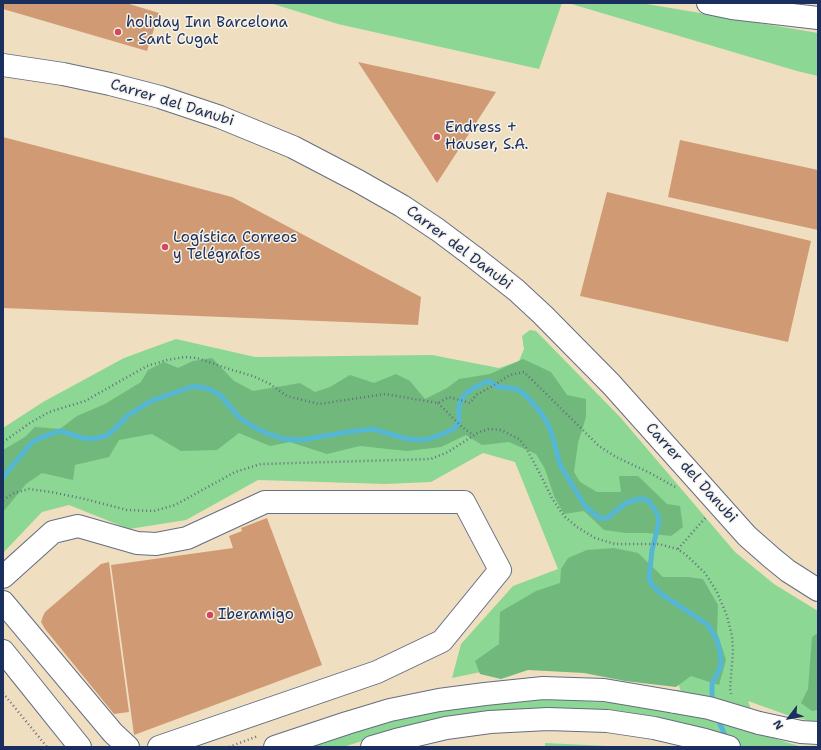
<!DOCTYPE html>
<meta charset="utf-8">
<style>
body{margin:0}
#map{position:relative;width:821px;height:750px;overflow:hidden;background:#efdfc0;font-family:"Shantell Sans",sans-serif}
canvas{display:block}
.frame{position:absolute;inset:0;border:4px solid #1b2f5e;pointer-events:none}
.north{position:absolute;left:769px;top:698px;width:40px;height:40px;-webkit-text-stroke:3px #f7f3e8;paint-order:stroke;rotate:238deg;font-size:11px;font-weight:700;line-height:16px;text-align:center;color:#1b2f5e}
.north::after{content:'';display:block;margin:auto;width:14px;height:18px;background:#1b2f5e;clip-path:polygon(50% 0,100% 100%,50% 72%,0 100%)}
</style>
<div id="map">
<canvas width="821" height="750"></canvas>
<div class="frame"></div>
<div class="north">N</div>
</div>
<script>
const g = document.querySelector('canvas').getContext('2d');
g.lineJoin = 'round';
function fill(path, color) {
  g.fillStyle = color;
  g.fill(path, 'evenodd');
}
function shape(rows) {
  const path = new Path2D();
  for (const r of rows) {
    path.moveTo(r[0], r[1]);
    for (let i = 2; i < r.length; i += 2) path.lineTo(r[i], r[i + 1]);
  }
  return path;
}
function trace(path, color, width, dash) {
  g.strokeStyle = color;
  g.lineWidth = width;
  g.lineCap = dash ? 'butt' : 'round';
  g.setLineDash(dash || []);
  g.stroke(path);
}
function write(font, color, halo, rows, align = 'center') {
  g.font = font + ' "Shantell Sans",sans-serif';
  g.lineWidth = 3;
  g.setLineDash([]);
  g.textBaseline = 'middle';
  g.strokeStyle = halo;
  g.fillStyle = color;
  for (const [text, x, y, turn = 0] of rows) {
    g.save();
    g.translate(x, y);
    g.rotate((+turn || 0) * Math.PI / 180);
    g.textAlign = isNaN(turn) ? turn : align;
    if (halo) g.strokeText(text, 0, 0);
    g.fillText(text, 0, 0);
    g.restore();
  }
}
const green = shape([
 [270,3,562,3,539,69,338,24],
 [568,3,641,3,818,33,818,76,797,71],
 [530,330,536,331,620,417,735,552,774,584,818,611,818,723,787,715,748,701,760,734,802,747,818,746,818,747,697,747,691,728,397,730,343,747,304,747,399,717,466,705,552,699,632,704,687,713,677,679,605,665,500,668,452,678,461,644,513,586,558,569,515,462,483,453,431,482,385,484,258,480,186,520,129,529,69,505,42,512,3,553,3,428,43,402,124,358,176,339,255,357,432,355,499,368,519,361,524,349,522,336],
 [545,743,628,747,545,747]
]);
const forest = shape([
 [212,358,234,381,253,391,300,383,315,392,330,387,350,375,374,383,396,374,410,381,425,399,447,388,459,379,490,374,523,359,551,372,567,395,586,399,586,417,578,443,574,472,580,482,597,492,621,492,619,476,638,476,667,504,680,506,683,527,671,536,647,533,626,533,604,530,584,511,564,514,554,496,545,469,536,454,509,442,482,445,466,435,441,447,407,451,360,446,327,454,290,442,270,446,239,433,217,450,181,451,152,434,119,440,109,457,75,465,73,480,42,473,26,484,3,512,3,450,25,437,35,427,60,429,77,416,105,404,141,382,148,370,164,362,178,368,193,361],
 [614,548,638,553,663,577,688,577,703,579,718,605,717,632,726,660,719,685,691,676,676,687,625,681,584,673,528,670,501,679,480,674,475,661,499,644,500,612,536,591,560,583,561,569,568,558,587,550],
 [818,633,818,710,812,711,801,703,808,689,812,637]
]);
const stream = shape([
 [3,477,32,442,45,436,60,431,86,439,98,438,106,436,118,426,127,416,151,401,194,386,209,389,220,395,239,417,252,426,266,433,284,439,302,440,347,432,373,429,407,439,425,440,443,434,455,428,459,421,459,405,464,395,472,389,488,381,498,387,511,388,519,390,527,397,538,409,548,424,553,438,560,465,585,506,599,518,607,518,626,503,639,499,648,500,655,510,659,518,658,527,652,550,649,579,653,586,660,593,708,625,717,640,720,652,721,666,712,684,712,704],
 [717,717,727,740]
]);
const building = shape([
 [3,3,126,3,159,13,147,51,3,9],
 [358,62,496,92,437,183],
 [3,137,232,197,421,297,418,325,3,308],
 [680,140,818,170,818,230,668,197],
 [607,192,811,241,788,342,580,296],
 [267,518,322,665,134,735,111,565,233,548,229,536,242,531,241,528],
 [109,562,129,712,114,714,45,629,41,622,43,616,45,612,101,564]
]);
const path = shape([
 [438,403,462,427,473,435],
 [3,442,30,423,49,412,85,401,147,366,167,360,185,357,197,358,232,370,253,376,270,384,287,396,319,404,385,394,438,403,449,397,470,403,476,395,491,387,510,375,524,372,599,446,616,457,650,473,677,488],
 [3,500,14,493,29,489,51,492,85,499,127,510,154,511,175,505,235,472,261,464,431,459,448,452,479,432,489,429,501,430,519,439,526,448,539,472,552,498,564,516,577,527,595,538,615,544,659,544,677,549,685,554,705,573,717,592,727,616,732,636,733,651,730,689,731,694],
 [678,549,706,517],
 [3,693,47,747],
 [229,747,258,736]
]);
const minor = shape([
 [3,65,63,74,110,84,160,97,220,117,293,147,358,181,402,206,438,230,474,257,516,290,543,315,611,384,747,536,772,558,788,571,818,590],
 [3,577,53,532,78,526,137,543,156,544,187,538,265,502,464,502,500,570,442,641,377,672,159,747],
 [3,602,113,733,128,747],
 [3,651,80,747],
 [759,723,801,732,818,733],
 [275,747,347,723,390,710,439,700,485,694,543,688,604,690,675,702],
 [372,747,396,740,446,728,490,722,548,719,607,721,654,728,705,740,729,747]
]);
const highway = shape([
 [708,3,732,8,818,18]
]);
const minorBridge = shape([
 [675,702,709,708,759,723]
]);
const markers = [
 [118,32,4,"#d1495b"],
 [437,137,4,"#d1495b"],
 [165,247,4,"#d1495b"],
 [210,615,4,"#d1495b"]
];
const poiNames = [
 ["holiday Inn Barcelona",126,23],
 ["- Sant Cugat",126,40],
 ["Endress +",445,128],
 ["Hauser, S.A.",445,145],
 ["Logística Correos",173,238],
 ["y Telégrafos",173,255],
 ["Iberamigo",218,615]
];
const streetNames = [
 ["Carrer del Danubi",172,103,17],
 ["Carrer del Danubi",459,248,37],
 ["Carrer del Danubi",691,473,48]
];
fill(green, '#8cd793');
fill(forest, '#71b87d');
trace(stream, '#56b7d5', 5);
fill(building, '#d09b74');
trace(minor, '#656d80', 24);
trace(highway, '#656d80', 24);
trace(path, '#656d80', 2.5, [1, 3]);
trace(minor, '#fff', 22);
trace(highway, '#fff', 22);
trace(minorBridge, '#656d80', 24, []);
trace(minorBridge, '#fff', 22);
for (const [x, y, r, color] of markers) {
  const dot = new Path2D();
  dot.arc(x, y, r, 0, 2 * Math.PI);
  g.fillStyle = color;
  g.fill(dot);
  trace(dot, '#f7f3e8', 1.5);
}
write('15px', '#1b2f5e', '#f7f3e8', poiNames, 'left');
write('15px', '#1b2f5e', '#f7f3e8', streetNames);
</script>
